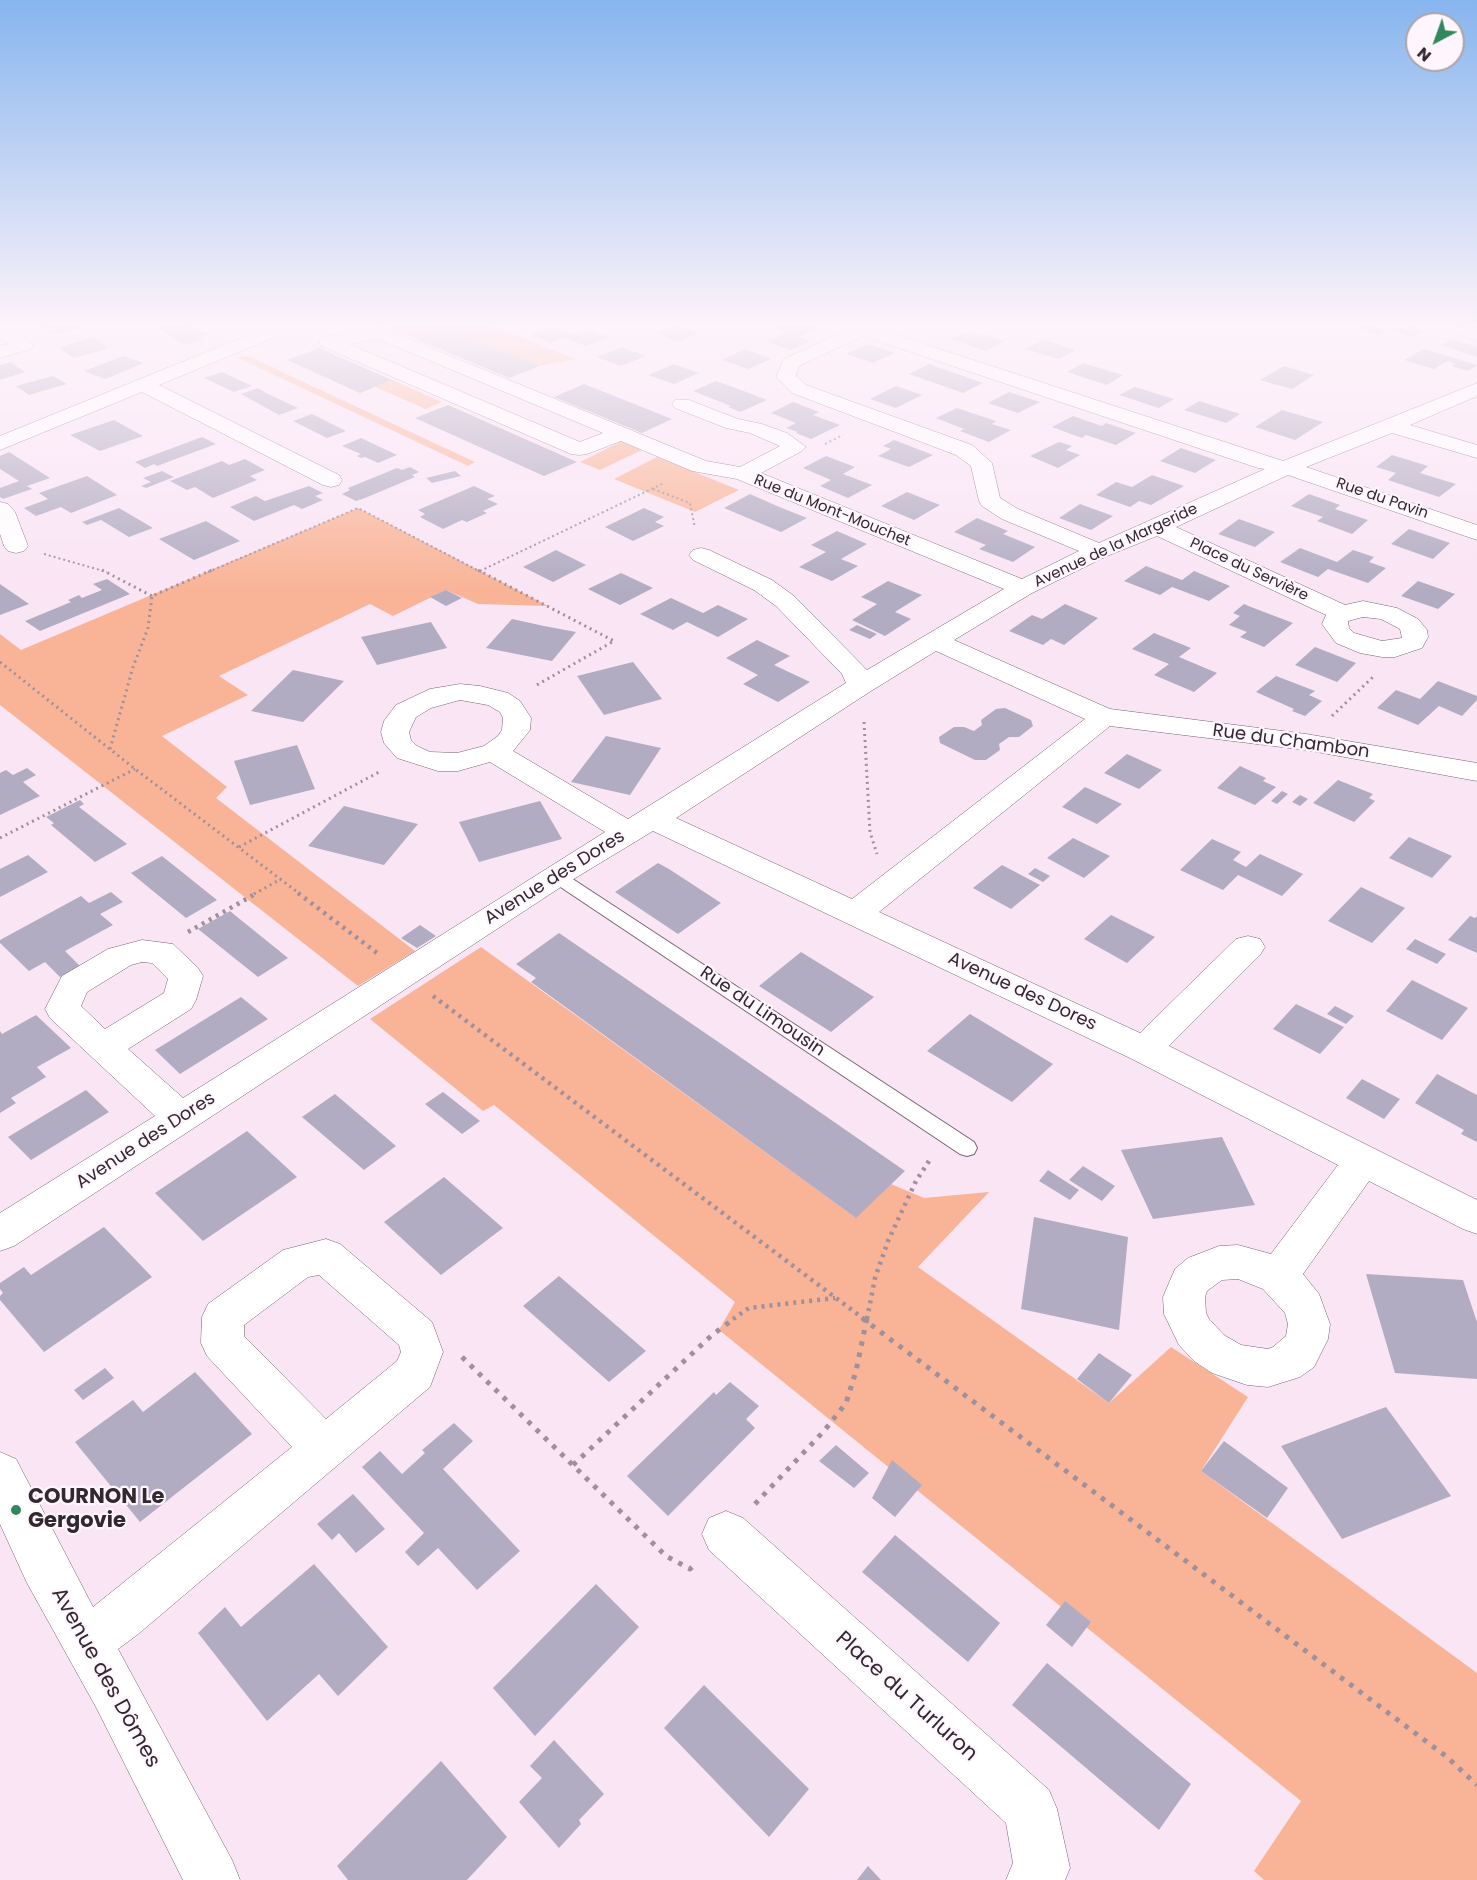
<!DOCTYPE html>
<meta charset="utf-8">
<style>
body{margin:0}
#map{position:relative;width:1477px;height:1880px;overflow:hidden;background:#fae5f5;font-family:Poppins,sans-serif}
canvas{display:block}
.north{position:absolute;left:1405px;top:12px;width:60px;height:60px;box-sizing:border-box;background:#fff6fd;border:2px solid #ada4ab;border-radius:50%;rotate:221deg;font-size:16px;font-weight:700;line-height:24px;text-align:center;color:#31292f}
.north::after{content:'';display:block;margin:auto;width:21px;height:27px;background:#30895e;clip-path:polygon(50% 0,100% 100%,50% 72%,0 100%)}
</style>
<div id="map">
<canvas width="1477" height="1880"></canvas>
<div class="north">N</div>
</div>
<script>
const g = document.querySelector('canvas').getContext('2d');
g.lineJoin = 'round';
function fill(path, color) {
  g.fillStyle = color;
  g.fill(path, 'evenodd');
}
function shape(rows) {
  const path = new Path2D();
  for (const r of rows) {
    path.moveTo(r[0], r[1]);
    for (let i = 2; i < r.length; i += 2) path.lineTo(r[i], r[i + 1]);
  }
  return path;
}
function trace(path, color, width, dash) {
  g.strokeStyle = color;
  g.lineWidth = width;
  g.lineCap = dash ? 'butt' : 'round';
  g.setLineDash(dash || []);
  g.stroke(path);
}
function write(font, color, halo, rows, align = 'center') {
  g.font = font + ' Poppins,sans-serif';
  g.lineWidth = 4.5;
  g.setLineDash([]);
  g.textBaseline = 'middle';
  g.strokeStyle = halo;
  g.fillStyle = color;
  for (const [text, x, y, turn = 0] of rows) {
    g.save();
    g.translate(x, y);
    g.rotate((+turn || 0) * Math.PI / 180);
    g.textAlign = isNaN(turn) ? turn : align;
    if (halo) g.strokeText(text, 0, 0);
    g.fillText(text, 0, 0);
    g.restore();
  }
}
const green = shape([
 [389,327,494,327,575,359,540,366,446,329,416,339],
 [248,356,475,462,468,466,236,357],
 [392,380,442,402,426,409,375,387],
 [622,441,642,450,600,470,580,462],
 [657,457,739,490,695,512,614,479],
 [358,508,548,606,478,604,446,590,393,616,370,604,219,676,248,695,162,736,227,787,216,798,415,951,358,986,0,705,0,634,21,650],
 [481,947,855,1217,891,1184,924,1198,989,1192,918,1267,1109,1403,1171,1347,1248,1397,1201,1471,1477,1673,1477,1880,1264,1880,1254,1871,1301,1801,719,1330,735,1302,494,1105,483,1111,370,1019]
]);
const building = shape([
 [40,327,80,327,80,328,54,335],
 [156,327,190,327,210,334,197,337,203,340,184,345],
 [550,327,574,334,587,329,609,337,586,346,564,338,550,343,530,334],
 [671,327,682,327,699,333,678,342,655,333],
 [771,327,817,327,820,328,799,337,811,341,791,350,767,342,787,333],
 [1354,327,1378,327,1388,330,1378,335],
 [1413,327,1425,331,1413,337,1384,328],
 [446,329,540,366,509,378,416,339],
 [968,331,983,336,986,335,1005,341,986,351,951,339],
 [92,337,109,348,74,358,59,348],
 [1044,339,1061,345,1076,350,1059,359,1025,349],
 [1453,339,1477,347,1477,357,1441,345],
 [868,344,895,353,873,363,846,354],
 [622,347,646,356,621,366,597,357],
 [319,348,392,380,360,393,287,360],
 [745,349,771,359,748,369,722,360],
 [1424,349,1477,365,1477,366,1467,371,1451,366,1456,364,1448,361,1434,369,1404,360],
 [123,356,144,363,105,379,84,371],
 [10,362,25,372,0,380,0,365],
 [1083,363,1123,375,1107,385,1067,372],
 [674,364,699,373,674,384,648,375],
 [929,364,955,373,983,383,963,393,909,374],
 [1284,366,1314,375,1292,389,1260,380],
 [222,372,252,386,234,392,204,378],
 [53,376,67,384,29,395,16,386],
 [716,381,741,390,767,400,740,412,728,407,731,406,693,391],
 [584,384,672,419,642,433,554,397],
 [896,386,922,395,896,408,870,399],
 [1135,387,1174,399,1159,408,1119,395],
 [258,388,266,393,298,408,279,415,241,394],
 [1009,392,1040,402,1018,413,988,403],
 [1199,401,1240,414,1226,423,1184,410],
 [793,402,819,412,813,415,840,425,811,439,796,433,798,432,786,428,796,423,771,413],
 [448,405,577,462,544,476,415,418],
 [957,408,996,421,992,424,1011,430,989,442,960,431,964,429,936,418],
 [1282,410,1323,422,1295,440,1255,427],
 [312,414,346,431,327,438,293,421],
 [1073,416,1102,426,1106,423,1136,433,1116,445,1086,435,1082,438,1052,427],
 [114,420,143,436,100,451,70,435],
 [202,437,216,444,157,466,154,464,145,468,135,462],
 [361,438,397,455,378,463,365,457,361,458,357,456,361,454,342,446],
 [894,440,902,443,933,455,909,467,878,456,891,449,883,446],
 [1059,442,1072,446,1066,450,1080,455,1058,468,1030,456],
 [1181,448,1216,460,1195,473,1160,461],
 [9,452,20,459,50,478,27,486,32,489,3,499,0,497,0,488,19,481,0,469,0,456],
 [1392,455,1428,466,1420,473,1456,484,1439,497,1388,480,1396,473,1376,467],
 [826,456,855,467,843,474,872,485,848,498,820,486,831,480,803,468],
 [245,459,265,470,250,476,257,480,213,498,195,487,187,490,170,481,222,461,229,465],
 [410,467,419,472,412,475,415,477,365,498,356,501,342,494,350,490,348,488,397,468,402,470],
 [162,471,174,477,146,488,141,486,151,482,143,478],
 [455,471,461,476,432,483,426,478],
 [1152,475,1184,486,1151,505,1139,501,1130,507,1096,495,1116,482,1132,487],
 [87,476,117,495,71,513,61,507,36,516,24,508,48,499,39,493],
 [309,486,323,493,315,496,323,500,302,509,294,505,254,521,230,507,256,496,265,501],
 [474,486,495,496,487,499,498,504,483,511,487,513,467,522,462,520,443,529,420,517,425,514,418,510],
 [907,492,940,505,914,520,881,506],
 [750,494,777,506,807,518,781,532,724,508],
 [1309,494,1340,505,1335,509,1368,520,1352,534,1317,521,1323,517,1291,506],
 [1080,504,1113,516,1091,530,1059,518],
 [119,508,153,528,129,537,101,520,87,525,82,522],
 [644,508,664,517,655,522,664,526,633,541,605,527],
 [977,518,1008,531,1003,534,1035,547,1013,562,979,549,986,545,954,532],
 [1239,519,1275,532,1255,547,1218,534],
 [206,521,240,541,194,560,159,539],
 [1409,529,1450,543,1433,559,1391,544],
 [837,531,867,544,841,559,858,566,832,581,799,567,826,552,811,545],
 [1300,548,1337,562,1353,550,1374,557,1369,562,1386,568,1368,583,1328,569,1318,577,1280,562],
 [556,550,586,565,553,582,523,567],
 [1146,566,1182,580,1194,571,1230,586,1209,601,1172,587,1160,595,1124,581],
 [621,573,653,588,620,605,588,589],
 [107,579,130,594,40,631,25,621,71,602,68,600,79,595,82,598,102,590,93,584],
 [888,581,922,595,895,612,911,619,885,636,852,620,877,604,861,597],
 [1418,581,1455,594,1438,609,1401,596],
 [0,584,29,604,0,615],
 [446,590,462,598,446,606,430,597],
 [671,598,703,613,718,605,748,619,718,637,687,622,673,630,640,614],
 [1065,604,1098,618,1064,645,1051,639,1043,645,1009,631,1032,615,1042,619],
 [1244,604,1251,607,1293,623,1264,647,1240,637,1247,632,1229,625,1240,616,1233,613],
 [512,619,544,626,576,632,552,661,486,648],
 [431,622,447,648,377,665,361,637],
 [857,625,877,634,870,639,849,630],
 [1154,633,1191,648,1179,657,1217,673,1194,692,1154,675,1169,664,1132,649],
 [757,640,790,656,774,665,810,682,778,702,743,684,758,675,726,658],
 [1315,647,1356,663,1337,682,1295,665],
 [633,662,662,699,604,715,577,676],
 [293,670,344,681,303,722,251,711],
 [1276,676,1315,691,1309,695,1322,701,1305,716,1292,711,1294,709,1256,692],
 [1438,681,1477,696,1477,700,1462,716,1439,706,1418,725,1377,708,1396,690,1420,699],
 [1005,708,1031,720,1033,726,1019,737,1009,737,999,744,1000,750,986,760,975,760,940,743,939,737,954,727,964,727,974,731,982,725,981,720,996,709],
 [606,736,661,748,630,795,571,782],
 [297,745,315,789,250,805,234,761],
 [1127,754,1162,770,1139,789,1104,773],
 [1240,766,1266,778,1263,781,1276,787,1255,805,1217,788],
 [27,768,36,775,23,782,40,796,0,815,0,773,6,770,13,775],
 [1338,780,1373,794,1369,798,1375,801,1354,822,1313,803],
 [1085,787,1122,804,1097,824,1062,807],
 [1282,791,1288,794,1277,804,1271,801],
 [1300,795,1308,799,1300,806,1292,802],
 [80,800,84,804,79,807,127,844,95,862,51,825,54,823,46,817],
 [540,801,562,839,479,862,459,822],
 [344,806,418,824,384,865,308,846],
 [1409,837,1452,856,1432,878,1389,858],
 [1073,838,1110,856,1084,878,1047,858],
 [1212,839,1241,852,1233,860,1246,867,1260,854,1303,874,1282,896,1238,875,1223,890,1180,870],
 [28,855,48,872,0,897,0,869],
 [162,856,217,900,186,918,131,873],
 [658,863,669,869,721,903,678,934,615,892],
 [1002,865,1040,885,1011,909,973,888],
 [1035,868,1050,876,1043,882,1028,874],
 [1361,887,1405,908,1372,943,1328,921],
 [111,892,123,902,100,914,113,925,65,951,80,966,60,977,45,962,29,971,0,943,0,940,81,896,89,903],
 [230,911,236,916,288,958,258,977,198,929],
 [1111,915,1155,937,1127,963,1084,939],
 [1470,916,1475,918,1477,916,1477,953,1448,940],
 [420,925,436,936,417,948,401,938],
 [559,933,730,1050,905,1171,856,1218,531,982,536,978,516,964],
 [1415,939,1446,954,1437,964,1406,949],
 [801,952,874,997,831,1032,759,986],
 [1412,980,1468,1008,1442,1040,1386,1011],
 [241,997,268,1019,180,1074,155,1050],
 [1296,1004,1344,1027,1320,1054,1273,1029],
 [1335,1006,1354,1016,1346,1024,1327,1014],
 [970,1014,1053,1064,1012,1102,927,1051],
 [36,1015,71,1048,37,1067,46,1077,11,1098,16,1103,0,1113,0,1031,2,1034],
 [1437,1074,1477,1095,1477,1142,1461,1134,1464,1130,1415,1103],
 [1362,1079,1400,1099,1384,1119,1346,1098],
 [86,1090,109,1112,31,1160,8,1137],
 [443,1092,480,1121,462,1134,425,1104],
 [335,1094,396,1146,364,1170,302,1117],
 [247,1131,297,1177,203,1241,155,1193],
 [1222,1137,1255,1205,1153,1219,1121,1150],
 [1083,1166,1115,1186,1102,1201,1069,1180],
 [1048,1170,1079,1190,1070,1200,1039,1181],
 [444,1177,503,1228,441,1275,384,1222],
 [1034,1217,1128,1237,1119,1330,1021,1309],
 [104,1227,152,1277,44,1352,0,1300,0,1296,3,1293,0,1289,0,1283,24,1267,31,1275],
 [1366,1274,1463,1280,1477,1322,1477,1379,1395,1373],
 [559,1276,646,1351,609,1382,523,1306],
 [1099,1353,1132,1375,1109,1403,1077,1379],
 [105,1368,114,1378,83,1400,74,1390],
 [195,1372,252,1434,140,1522,75,1442,133,1400,143,1412],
 [730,1382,759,1406,746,1419,755,1428,668,1516,627,1476,714,1392,716,1395],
 [1386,1407,1451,1496,1342,1539,1281,1446],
 [454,1423,473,1441,443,1469,520,1551,477,1590,438,1548,418,1566,405,1552,424,1533,362,1467,380,1451,402,1474,425,1453,422,1450],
 [1224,1441,1288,1488,1267,1518,1201,1471],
 [836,1445,869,1473,854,1488,819,1461],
 [892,1460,922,1485,895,1517,872,1498],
 [353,1494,385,1529,356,1553,339,1533,332,1540,317,1524],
 [895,1535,1000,1623,968,1662,862,1572],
 [314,1564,388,1647,338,1696,319,1674,267,1721,198,1633,225,1607,241,1627],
 [596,1584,639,1627,535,1736,493,1688],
 [1065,1601,1091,1622,1072,1647,1046,1625],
 [1047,1663,1191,1784,1159,1830,1012,1705],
 [704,1685,809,1789,769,1837,664,1728],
 [554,1740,604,1794,579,1820,581,1824,559,1848,519,1802,542,1778,530,1766],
 [441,1761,507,1837,467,1880,348,1880,337,1866],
 [868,1866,881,1880,857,1880]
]);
const pathFar3 = shape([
 [825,444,843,435],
 [653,489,690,503,695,528],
 [44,554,107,572],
 [480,571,664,483],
 [208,572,358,508,481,572]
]);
const pathFar2 = shape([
 [102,570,152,596],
 [478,570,614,641,535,686],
 [0,662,135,769,300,894],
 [1332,716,1374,676],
 [864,722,870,832,877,854],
 [110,749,133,667,148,628,152,596,212,570],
 [0,838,135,769],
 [239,847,381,771],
 [254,894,281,879]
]);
const pathFar1 = shape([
 [298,893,377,953],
 [188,932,257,893],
 [433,996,864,1319],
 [733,1319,749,1308,835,1298],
 [867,1319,875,1278,888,1241,916,1181,931,1158]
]);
const path = shape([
 [862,1318,1447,1757,1477,1785],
 [462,1357,666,1556,690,1569,695,1564],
 [573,1465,712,1335,735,1318],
 [755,1504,824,1431,846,1403,856,1371,867,1318]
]);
const service = shape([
 [556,870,562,872,974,1142,977,1148,974,1154,967,1156,960,1154,550,880,547,876,550,872,556,870]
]);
const minor = shape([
 [0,327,8,327,33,345,31,349,0,358,0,346,9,344,0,338,0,327],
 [268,327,293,327,290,331,159,385,339,475,342,480,339,485,331,487,323,485,142,392,0,450,0,436,268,327],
 [380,327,706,461,740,467,780,446,750,433,726,428,675,408,672,404,675,400,689,400,738,419,762,424,787,433,806,447,802,451,761,473,1022,579,1079,551,1002,519,982,506,979,501,971,466,956,455,792,393,776,377,784,359,846,330,844,327,872,327,1283,461,1477,383,1477,396,1410,425,1477,445,1477,458,1392,433,1306,467,1477,525,1477,540,1288,475,1176,527,1345,605,1363,601,1397,608,1418,619,1427,630,1428,637,1422,648,1395,657,1382,657,1360,653,1336,643,1322,624,1326,615,1157,536,1107,556,1032,593,954,640,1110,709,1306,734,1477,763,1477,781,1306,750,1110,726,879,912,1140,1033,1236,939,1248,936,1260,939,1265,947,1260,955,1169,1046,1477,1200,1477,1234,1463,1229,1369,1181,1303,1274,1319,1294,1330,1324,1328,1339,1314,1367,1300,1377,1268,1387,1247,1385,1212,1373,1194,1361,1179,1345,1164,1314,1163,1297,1175,1269,1188,1258,1219,1246,1238,1245,1271,1254,1338,1165,1132,1059,653,831,567,883,14,1246,0,1251,0,1213,155,1116,50,1018,45,1009,62,976,108,949,142,940,173,944,198,968,203,976,196,1000,191,1009,128,1049,183,1098,605,832,490,762,458,771,438,771,397,758,384,743,381,732,384,721,396,705,430,689,460,684,480,686,508,693,520,701,531,718,530,730,513,751,628,819,846,683,842,674,776,606,754,590,693,560,689,555,693,550,701,548,709,550,772,580,794,596,867,670,1004,589,737,479,692,471,621,441,587,454,579,455,571,454,321,346,319,342,321,338,328,336,380,327],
 [863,336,1258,468,1265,469,1099,543,1018,509,1000,498,992,463,972,445,806,385,796,376,799,366,863,336],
 [378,339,603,433,580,442,349,344,378,339],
 [1363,617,1381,619,1400,629,1402,638,1382,641,1354,633,1349,628,1348,621,1363,617],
 [936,651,1085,719,852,899,676,818,871,691,936,651],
 [460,700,488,705,500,712,503,718,502,730,498,736,484,746,457,753,430,752,417,746,411,740,409,732,416,717,431,708,460,700],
 [142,962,152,963,168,979,164,993,105,1029,81,1006,87,992,131,965,142,962],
 [1238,1279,1263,1289,1285,1313,1288,1324,1286,1336,1273,1347,1268,1349,1241,1345,1224,1335,1209,1319,1206,1313,1205,1297,1207,1291,1222,1280,1238,1279],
 [1444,327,1477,328,1477,340,1447,331,1444,327],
 [0,502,8,504,15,512,28,546,24,551,16,553,8,551,4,546,0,534,0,502],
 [326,1239,340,1244,432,1322,443,1352,430,1387,137,1635,118,1649,232,1860,240,1880,183,1880,97,1709,27,1583,0,1524,0,1452,16,1459,93,1607,292,1447,207,1356,201,1343,202,1317,208,1304,283,1250,326,1239],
 [319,1275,399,1345,401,1352,397,1361,326,1419,244,1336,244,1325,308,1277,319,1275],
 [726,1511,743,1518,1049,1790,1057,1809,1070,1868,1065,1880,1006,1880,1013,1863,1006,1823,709,1550,702,1534,709,1518,726,1511]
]);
const markers = [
 [16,1510,6,"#30895e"]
];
const farStreetnames = [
 ["Rue du Pavin",1382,499,19],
 ["Rue du Mont-Mouchet",832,511,22],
 ["Avenue de la Margeride",1116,546,-25],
 ["Place du Servière",1249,570,25]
];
const streetNames = [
 ["Rue du Chambon",1291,742,8],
 ["Avenue des Dores",555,878,-32],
 ["Avenue des Dores",1022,992,25],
 ["Rue du Limousin",762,1012,34],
 ["Avenue des Dores",146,1141,-33]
];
const nearPoinames = [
 ["COURNON Le",28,1498],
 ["Gergovie",28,1522]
];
const nearStreetnames = [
 ["Avenue des Dômes",105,1678,61],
 ["Place du Turluron",906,1697,42]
];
fill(green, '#f9b497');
fill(building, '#b2acc2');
trace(service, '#766372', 2);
trace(minor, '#766372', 1);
trace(pathFar3, '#9f909b', 2, [2, 3]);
trace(pathFar2, '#9f909b', 3, [2, 4]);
trace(pathFar1, '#9f909b', 4.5, [3, 5]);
trace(path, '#9f909b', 5, [4.5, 7]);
fill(service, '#fff');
fill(minor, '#fff');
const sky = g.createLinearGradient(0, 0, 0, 590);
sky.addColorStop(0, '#87b5ee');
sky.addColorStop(0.55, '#fdf3fa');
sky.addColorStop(1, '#fdf3fa00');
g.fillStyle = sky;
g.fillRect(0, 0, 1477, 590);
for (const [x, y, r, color] of markers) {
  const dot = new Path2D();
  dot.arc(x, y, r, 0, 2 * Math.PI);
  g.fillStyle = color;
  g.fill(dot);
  trace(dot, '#fff6fd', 2);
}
write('15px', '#31292f', '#fff6fd', farStreetnames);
write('18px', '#31292f', '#fff6fd', streetNames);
write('bold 21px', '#31292f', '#fff6fd', nearPoinames, 'left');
write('21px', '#31292f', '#fff6fd', nearStreetnames);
</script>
